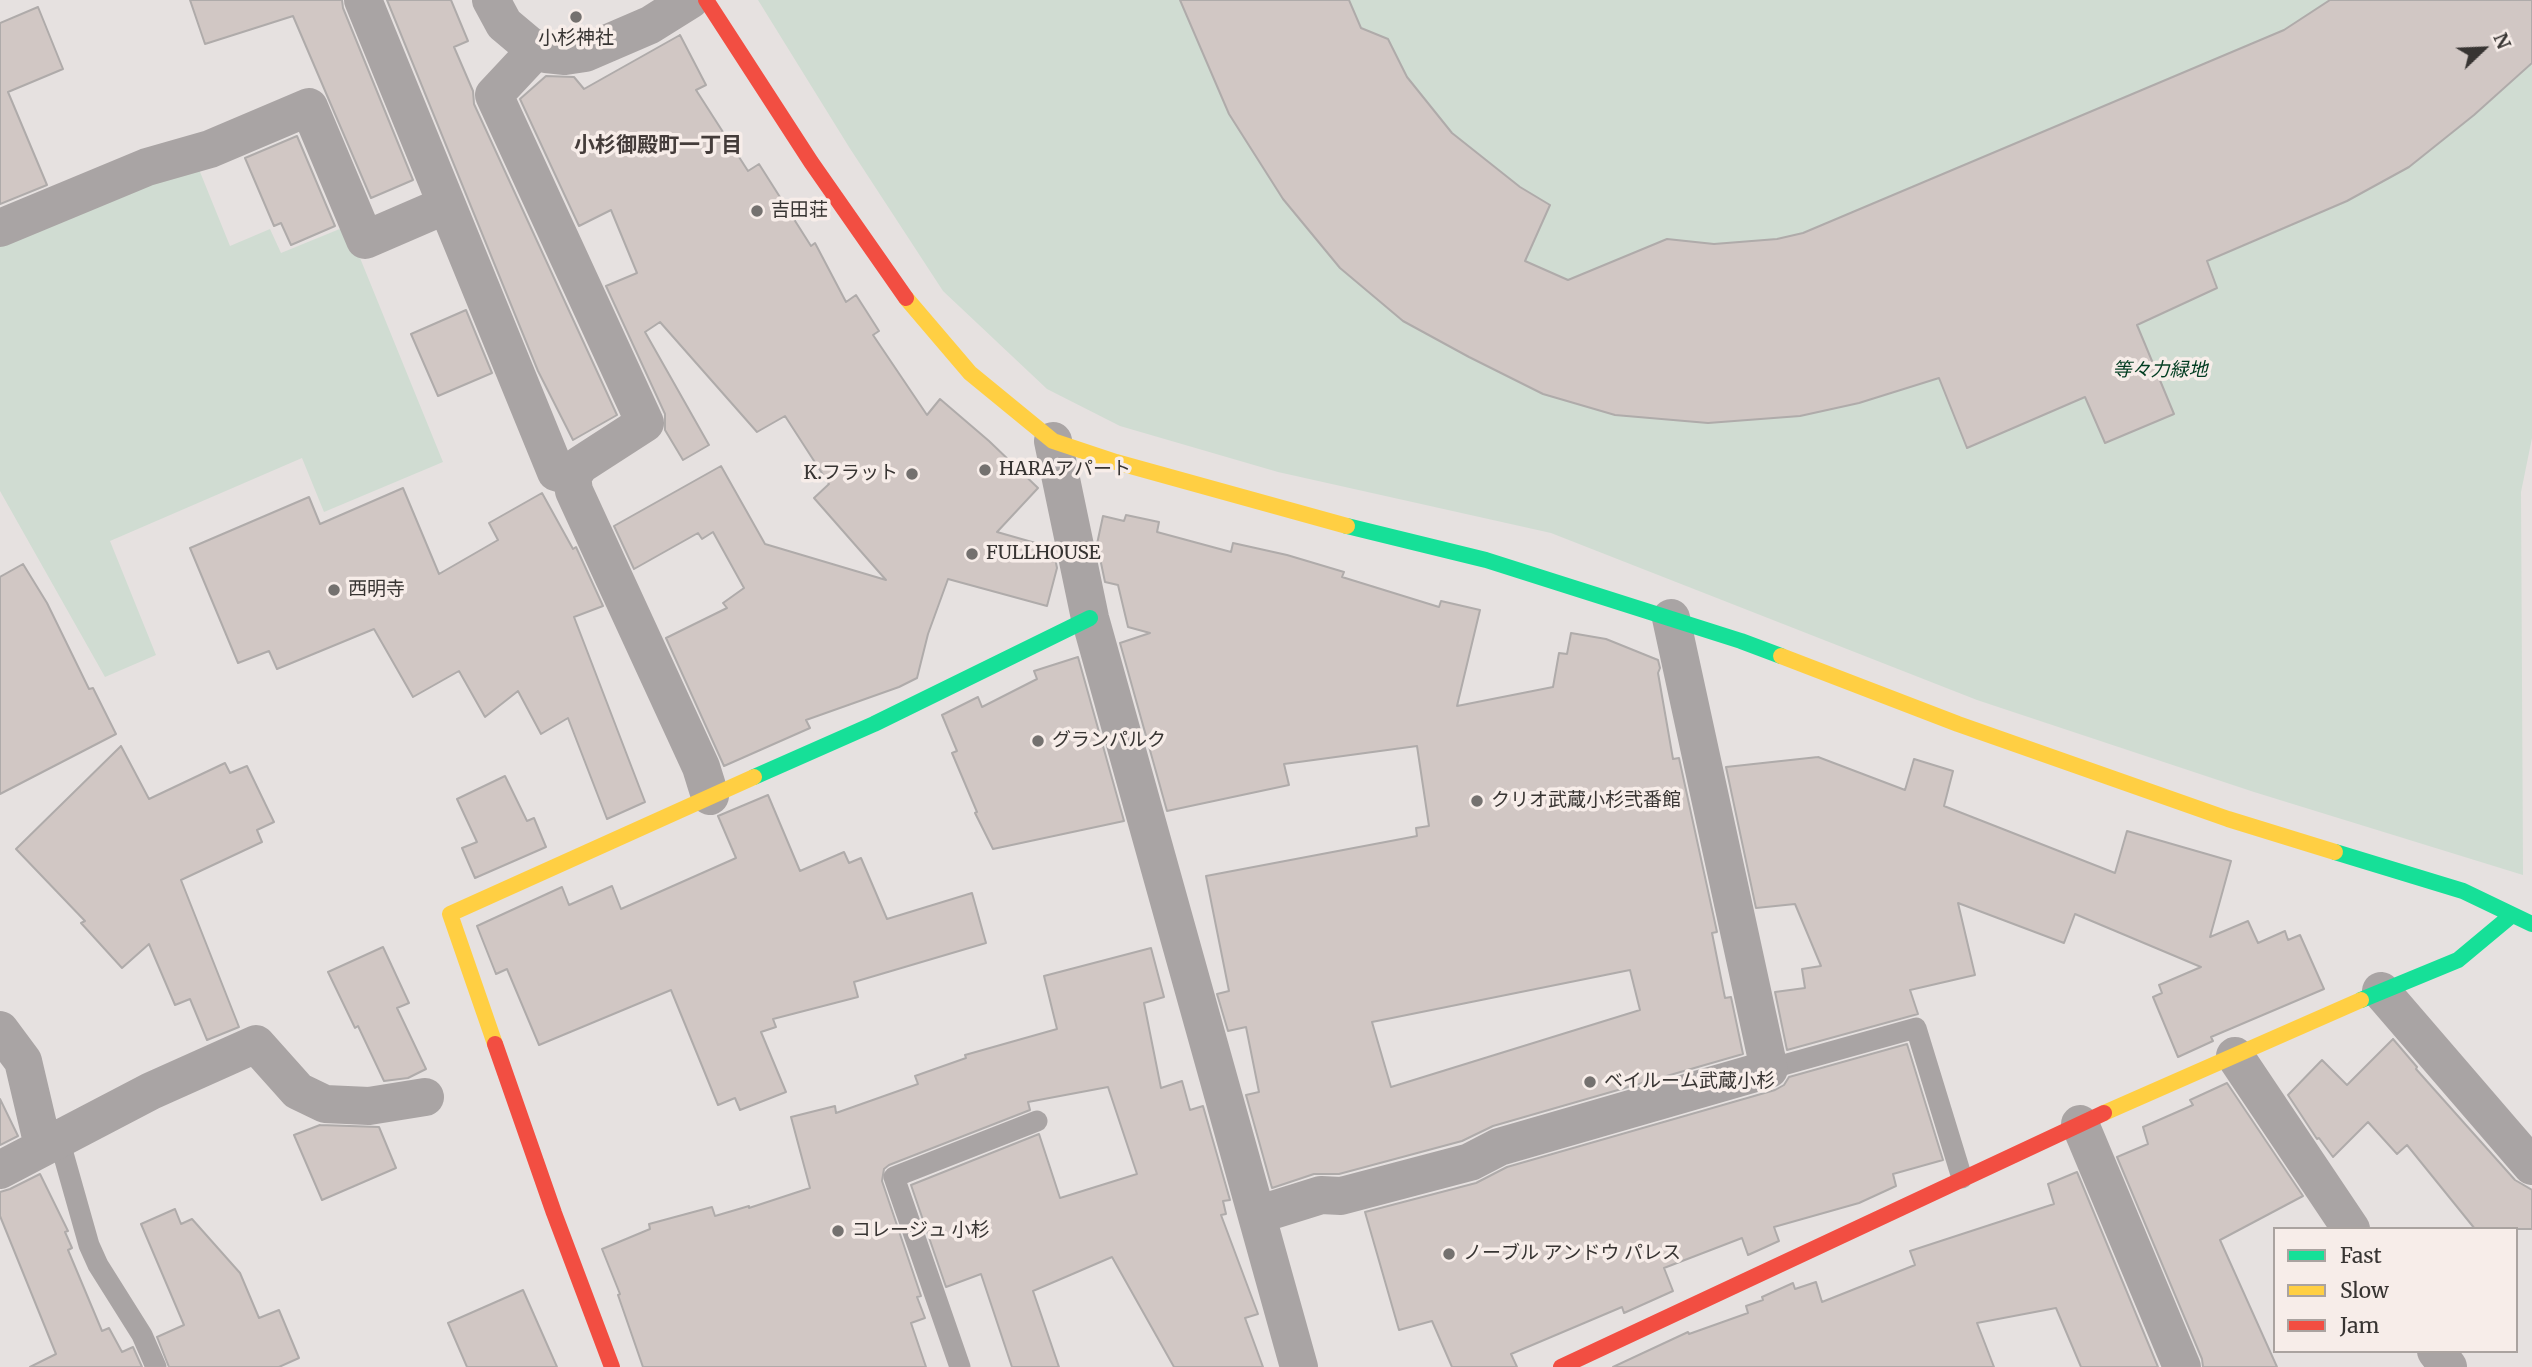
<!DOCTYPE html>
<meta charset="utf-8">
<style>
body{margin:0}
#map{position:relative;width:2532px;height:1367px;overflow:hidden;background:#e6e1e0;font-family:Merriweather,serif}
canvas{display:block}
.legend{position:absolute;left:2273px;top:1227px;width:245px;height:126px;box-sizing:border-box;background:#f7ede9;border:2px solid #aaa3a0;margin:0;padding:9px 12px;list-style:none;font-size:21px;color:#373432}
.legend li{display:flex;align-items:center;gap:14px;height:35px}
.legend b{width:35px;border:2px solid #aaa3a0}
.north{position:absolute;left:2448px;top:14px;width:70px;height:70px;-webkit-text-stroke:5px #f7ede9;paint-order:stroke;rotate:67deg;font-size:19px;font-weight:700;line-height:28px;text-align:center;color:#373432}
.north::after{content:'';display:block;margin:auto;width:24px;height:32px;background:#373432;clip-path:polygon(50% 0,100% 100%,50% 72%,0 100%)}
</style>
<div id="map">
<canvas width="2532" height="1367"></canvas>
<ul class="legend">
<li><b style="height:9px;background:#16e098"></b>Fast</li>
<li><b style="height:9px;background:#ffcf43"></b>Slow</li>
<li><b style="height:9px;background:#f24e42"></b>Jam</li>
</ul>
<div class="north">N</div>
</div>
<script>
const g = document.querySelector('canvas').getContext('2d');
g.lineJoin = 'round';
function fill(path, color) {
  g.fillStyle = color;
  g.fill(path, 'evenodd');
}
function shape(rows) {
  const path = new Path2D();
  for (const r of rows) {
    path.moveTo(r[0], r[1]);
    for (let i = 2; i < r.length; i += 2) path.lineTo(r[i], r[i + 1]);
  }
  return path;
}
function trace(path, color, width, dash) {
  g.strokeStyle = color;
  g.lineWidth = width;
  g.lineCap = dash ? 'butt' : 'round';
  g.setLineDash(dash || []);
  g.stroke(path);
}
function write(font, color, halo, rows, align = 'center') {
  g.font = font + ' Merriweather,"Noto Sans JP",serif';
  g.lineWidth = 7;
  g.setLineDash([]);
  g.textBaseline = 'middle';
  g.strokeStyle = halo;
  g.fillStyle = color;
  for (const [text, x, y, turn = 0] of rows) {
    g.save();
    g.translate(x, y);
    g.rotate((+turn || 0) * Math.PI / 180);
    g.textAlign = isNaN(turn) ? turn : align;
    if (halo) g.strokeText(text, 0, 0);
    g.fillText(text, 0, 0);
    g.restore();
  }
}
const green = shape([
 [758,0,2532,0,2532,438,2521,492,2523,875,2254,792,1977,700,1551,533,1278,472,1120,426,1047,389,943,291,849,147],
 [196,162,230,246,270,229,281,253,347,226,443,462,324,512,302,458,110,541,156,655,105,677,0,491,0,241]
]);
const building = shape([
 [190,0,342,0,343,8,413,180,371,198,293,16,205,44,190,0],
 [387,0,451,0,468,41,454,47,473,91,474,104,617,415,573,440,538,371,387,0],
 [1180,0,1349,0,1361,28,1388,39,1407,77,1452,133,1520,187,1550,205,1525,261,1568,280,1667,239,1714,244,1777,239,1803,233,2284,30,2330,0,2532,0,2532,63,2474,115,2409,167,2347,201,2207,261,2217,288,2137,325,2174,414,2105,443,2085,397,1967,448,1939,378,1859,403,1800,416,1708,423,1615,415,1543,394,1469,357,1403,321,1340,268,1283,199,1229,114,1180,0],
 [38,7,63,69,8,92,47,185,0,204,0,23,38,7],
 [680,35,706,85,696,90,748,171,759,164,811,246,815,243,846,302,856,295,879,331,873,335,927,415,940,399,989,441,1038,488,997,532,1053,548,1057,568,1047,606,948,579,928,634,917,678,899,687,806,720,810,728,724,766,666,638,727,608,723,603,744,588,713,532,702,539,698,533,634,569,614,526,721,466,765,544,886,580,814,498,829,484,785,416,757,432,660,322,645,332,709,445,683,460,665,430,665,414,606,286,637,273,611,210,579,226,520,99,546,76,574,77,584,89,680,35],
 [297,136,335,226,291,245,281,223,274,226,245,158,297,136],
 [466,310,492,373,438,396,411,334,466,310],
 [403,488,439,574,498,540,489,523,542,493,573,549,576,547,603,606,574,617,645,802,607,819,568,718,541,734,518,691,485,717,459,671,413,697,374,629,277,669,269,651,238,663,190,548,309,497,320,524,403,488],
 [1126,515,1159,522,1157,532,1231,552,1233,543,1287,555,1344,572,1342,577,1439,607,1441,601,1480,610,1457,706,1553,687,1559,653,1567,654,1571,633,1606,639,1658,660,1660,668,1658,673,1673,759,1679,758,1717,932,1712,933,1725,998,1731,997,1743,1054,1493,1126,1462,1141,1339,1174,1314,1174,1272,1188,1246,1095,1259,1092,1246,1027,1228,1031,1217,994,1229,991,1206,876,1417,836,1416,828,1429,826,1417,746,1284,764,1289,785,1167,811,1120,643,1150,633,1128,627,1118,585,1105,582,1097,544,1103,516,1124,521,1126,515],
 [1630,970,1640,1010,1391,1087,1372,1022,1630,970],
 [23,564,47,603,89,689,93,688,116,734,0,794,0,577,23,564],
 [1078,657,1124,821,993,849,975,813,977,812,952,753,957,751,942,715,978,697,982,707,1037,679,1034,671,1078,657],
 [121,746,149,799,225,763,230,773,247,766,274,822,257,830,262,842,181,880,239,1027,207,1040,190,999,175,1005,149,944,122,968,81,923,85,921,16,849,121,746],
 [1818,757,1905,790,1914,759,1953,771,1944,806,2115,873,2127,831,2231,861,2210,937,2248,921,2258,943,2285,931,2288,940,2300,935,2324,989,2211,1037,2213,1041,2178,1057,2153,997,2162,993,2159,985,2201,967,2075,914,2064,943,1958,903,1975,975,1910,990,1918,1014,1787,1050,1775,992,1805,988,1802,969,1821,966,1795,904,1756,908,1726,767,1818,757],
 [505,776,527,821,534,818,546,847,475,878,462,848,477,842,457,799,505,776],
 [768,795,800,871,844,852,849,863,861,858,887,919,972,893,986,943,854,982,858,997,773,1019,776,1027,761,1032,786,1092,740,1110,735,1098,718,1105,671,990,539,1045,507,969,496,974,477,926,562,887,569,905,612,886,621,909,736,858,718,816,768,795],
 [383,947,409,1003,397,1008,426,1069,408,1078,384,1081,358,1026,355,1028,328,972,383,947],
 [1151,948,1164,997,1144,1003,1161,1088,1182,1081,1190,1110,1203,1106,1230,1200,1223,1201,1226,1214,1221,1215,1258,1314,1245,1318,1263,1367,1174,1367,1112,1257,1033,1291,1059,1367,1012,1367,981,1274,946,1287,911,1185,1039,1134,1060,1198,1137,1174,1108,1087,1028,1102,1030,1110,889,1165,884,1169,882,1181,921,1296,917,1297,925,1318,911,1323,926,1367,643,1367,618,1295,620,1294,602,1249,650,1229,649,1224,712,1207,715,1216,749,1206,749,1208,810,1188,791,1117,835,1106,836,1113,918,1084,915,1076,966,1058,965,1055,1057,1029,1044,976,1151,948],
 [2393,1039,2417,1067,2416,1069,2515,1180,2532,1190,2532,1229,2475,1229,2407,1145,2397,1154,2368,1122,2333,1157,2319,1138,2317,1139,2288,1095,2322,1060,2347,1085,2393,1039],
 [1907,1044,1943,1160,1893,1174,1896,1186,1859,1203,1774,1227,1779,1241,1748,1255,1742,1238,1664,1268,1673,1291,1624,1313,1622,1307,1511,1354,1517,1367,1452,1367,1432,1321,1399,1330,1365,1212,1476,1183,1507,1167,1775,1090,1784,1085,1789,1077,1907,1044],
 [2227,1083,2303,1196,2220,1240,2277,1367,2203,1367,2202,1359,2117,1157,2148,1144,2143,1127,2193,1105,2190,1100,2227,1083],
 [0,1099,18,1136,0,1145,0,1099],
 [320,1125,379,1127,396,1168,322,1200,294,1135,320,1125],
 [2077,1172,2158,1367,2081,1367,2056,1308,1977,1323,1994,1367,1613,1367,1688,1332,1689,1334,1748,1313,1746,1306,1763,1300,1762,1297,1793,1283,1795,1289,1816,1282,1822,1302,1915,1265,1910,1251,2054,1204,2048,1184,2077,1172],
 [40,1174,68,1231,65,1232,72,1248,68,1250,102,1331,109,1328,122,1352,133,1347,142,1367,30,1367,56,1354,0,1216,0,1192,10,1189,40,1174],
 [175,1209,181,1224,192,1219,240,1273,259,1318,279,1310,299,1358,279,1367,169,1367,157,1337,184,1325,141,1224,175,1209],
 [523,1290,557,1367,467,1367,448,1323,523,1290]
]);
const lane = shape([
 [1769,1069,1916,1028,1962,1178],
 [59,1139,89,1245,98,1265,142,1335,156,1367],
 [960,1367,894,1177,1037,1121]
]);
const street = shape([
 [363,0,556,472,572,477],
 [491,0,504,24,529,45,546,54,565,56,585,53,650,25,690,0],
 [537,49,494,95,645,423,580,465,572,477,574,491,701,767,710,796],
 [0,228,147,167,210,149,309,107,365,240,446,205],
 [1053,441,1090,618,1299,1367],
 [2381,991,2532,1166],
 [0,1030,23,1061,43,1146],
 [2235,1056,2351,1229],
 [2080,1124,2182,1367],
 [0,1170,151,1091,256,1044,298,1091,325,1104,369,1106,425,1097],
 [1257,1215,1321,1195,1341,1196,1470,1162,1499,1147,1769,1069,1671,618],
 [2436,1351,2448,1367]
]);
const fast = shape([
 [1347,526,1486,560,1741,641,1781,656],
 [754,777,874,724,1090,618],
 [2335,852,2463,891,2532,924],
 [2361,1000,2458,960,2512,915]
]);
const slow = shape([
 [906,298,970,373,1053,441,1116,462,1347,526],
 [1781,656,1958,724,2228,819,2335,852],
 [495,1044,450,914,754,777],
 [2104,1113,2361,1000]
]);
const jam = shape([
 [706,0,811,162,906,298],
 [495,1044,554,1213,612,1367],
 [1561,1367,2104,1113]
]);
const markers = [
 [576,17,7,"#74716f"],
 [757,211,7,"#74716f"],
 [985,470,7,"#74716f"],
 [912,474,7,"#74716f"],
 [972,554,7,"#74716f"],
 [334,590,7,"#74716f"],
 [1038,741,7,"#74716f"],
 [1477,801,7,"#74716f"],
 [1590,1082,7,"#74716f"],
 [838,1231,7,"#74716f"],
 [1449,1254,7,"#74716f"]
];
const poiNames = [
 ["小杉神社",576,39,"center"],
 ["吉田荘",771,211],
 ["HARAアパート",999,470],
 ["K.フラット",898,474,"right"],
 ["FULLHOUSE",986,554],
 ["西明寺",348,590],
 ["グランパルク",1052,741],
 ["クリオ武蔵小杉弐番館",1491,801],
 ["ベイルーム武蔵小杉",1604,1082],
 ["コレージュ 小杉",852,1231],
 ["ノーブル アンドウ パレス",1463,1254]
];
const parkNames = [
 ["等々力緑地",2160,371]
];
const neighbourhoodNames = [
 ["小杉御殿町一丁目",658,146]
];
fill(green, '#d0dcd2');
fill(building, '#d1c7c4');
trace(building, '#afabaa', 2);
trace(lane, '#a9a4a4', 21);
trace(street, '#a9a4a4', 38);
trace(fast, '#16e098', 16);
trace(slow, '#ffcf43', 16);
trace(jam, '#f24e42', 16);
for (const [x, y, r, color] of markers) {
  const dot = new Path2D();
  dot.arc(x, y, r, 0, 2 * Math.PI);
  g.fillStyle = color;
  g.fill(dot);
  trace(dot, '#f7ede9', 2.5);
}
write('19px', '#373432', '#f7ede9', poiNames, 'left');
write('italic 19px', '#003c20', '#f7ede9', parkNames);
write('bold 21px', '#443c3a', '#f7ede9', neighbourhoodNames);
</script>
